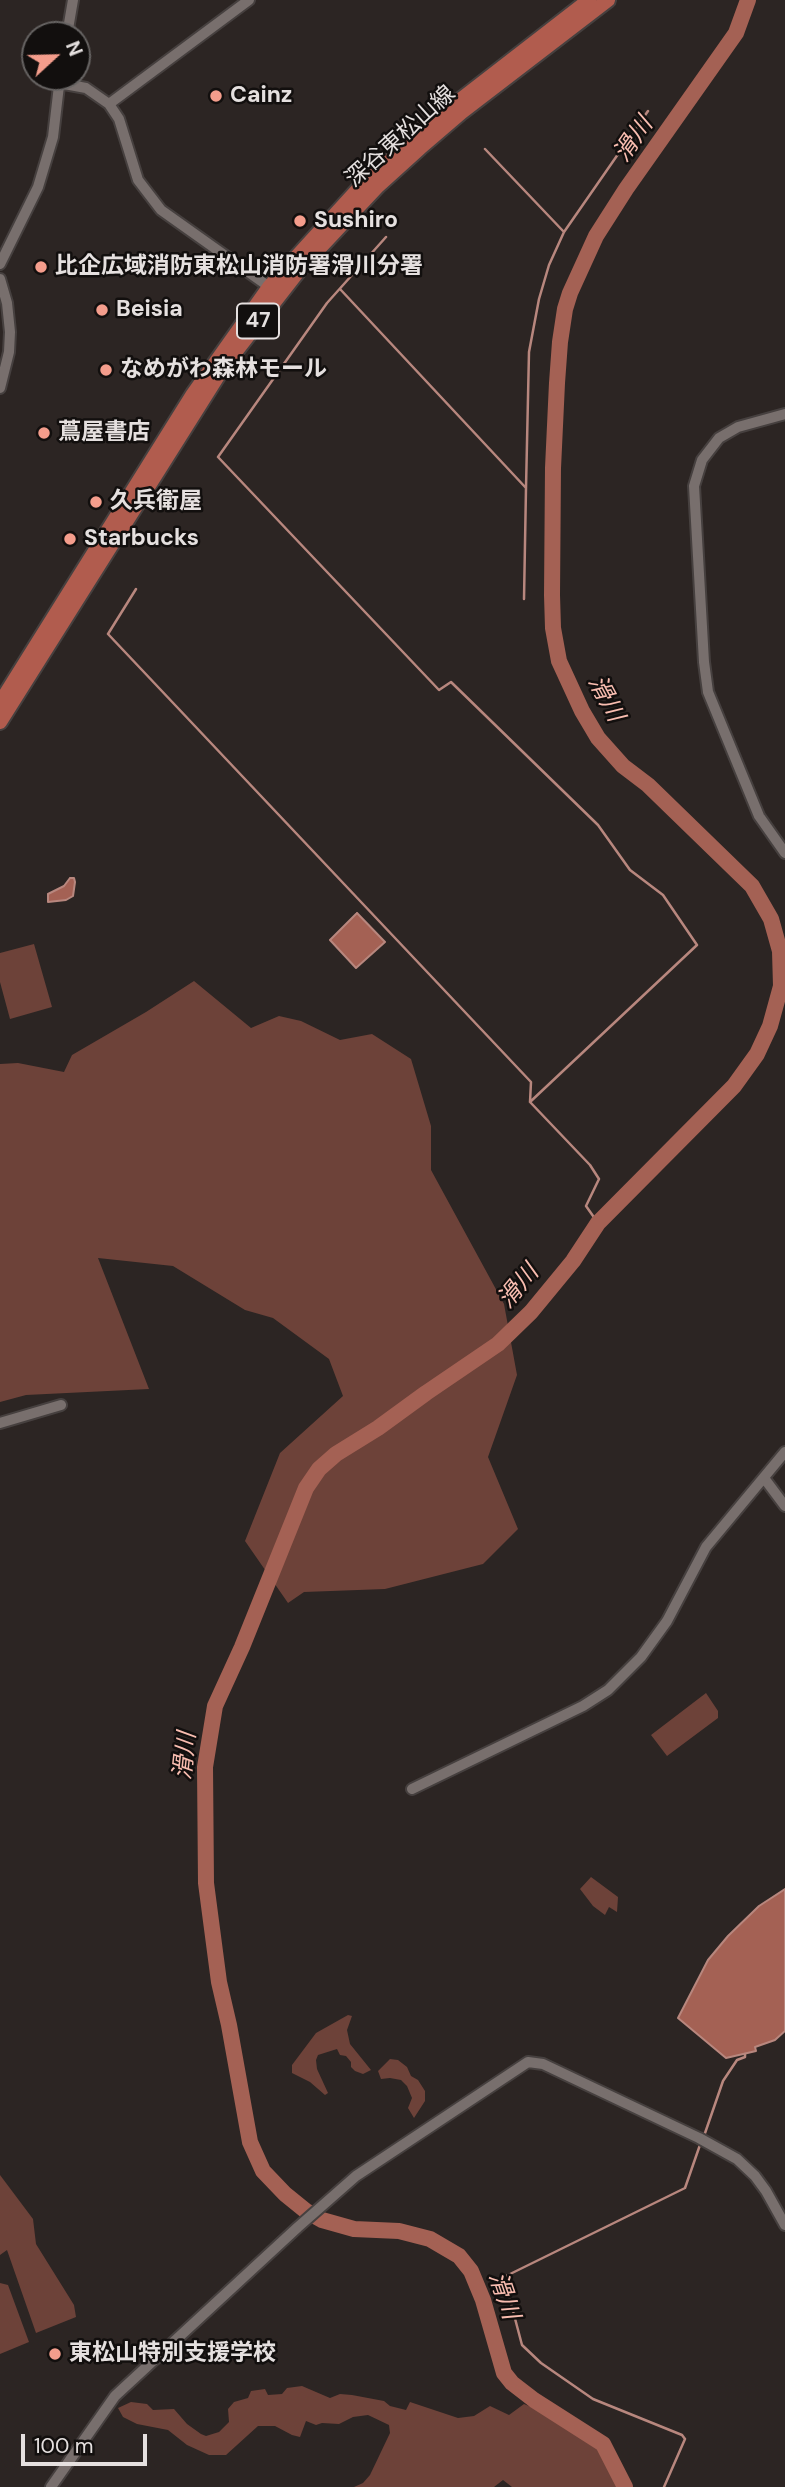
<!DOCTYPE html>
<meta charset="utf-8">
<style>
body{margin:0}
#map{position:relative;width:785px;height:2487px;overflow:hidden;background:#2c2523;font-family:"DM Sans",sans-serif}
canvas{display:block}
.north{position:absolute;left:21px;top:21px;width:70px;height:70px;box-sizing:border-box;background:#120f0e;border:2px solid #666362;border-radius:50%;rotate:68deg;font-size:19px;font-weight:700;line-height:28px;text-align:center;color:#e5e0df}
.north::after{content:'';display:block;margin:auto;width:24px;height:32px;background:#f49d8c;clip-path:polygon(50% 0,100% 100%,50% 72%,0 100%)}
.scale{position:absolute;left:21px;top:2434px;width:126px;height:32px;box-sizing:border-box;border:4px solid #e5e0df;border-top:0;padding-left:9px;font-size:21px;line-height:24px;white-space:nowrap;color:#e5e0df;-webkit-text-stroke:5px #120f0e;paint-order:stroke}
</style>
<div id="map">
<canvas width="785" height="2487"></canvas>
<div class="north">N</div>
<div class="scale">100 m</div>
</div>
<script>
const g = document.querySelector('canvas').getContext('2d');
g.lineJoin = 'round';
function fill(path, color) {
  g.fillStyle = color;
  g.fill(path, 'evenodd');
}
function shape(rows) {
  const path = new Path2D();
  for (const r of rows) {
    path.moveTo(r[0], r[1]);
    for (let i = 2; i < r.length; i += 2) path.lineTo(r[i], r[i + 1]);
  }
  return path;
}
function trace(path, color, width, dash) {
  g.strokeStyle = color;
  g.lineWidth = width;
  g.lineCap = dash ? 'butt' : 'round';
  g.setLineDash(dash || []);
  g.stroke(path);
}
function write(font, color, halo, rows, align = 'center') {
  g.font = font + ' "DM Sans","Noto Sans JP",sans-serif';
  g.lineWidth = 5;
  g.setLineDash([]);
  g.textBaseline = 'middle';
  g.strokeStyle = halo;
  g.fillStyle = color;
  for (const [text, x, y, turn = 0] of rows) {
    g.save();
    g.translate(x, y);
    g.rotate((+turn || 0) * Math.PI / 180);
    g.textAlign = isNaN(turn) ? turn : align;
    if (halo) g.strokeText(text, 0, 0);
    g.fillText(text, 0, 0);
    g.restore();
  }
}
const green = shape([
 [34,944,52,1007,10,1019,0,982,0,953],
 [194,981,251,1028,279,1016,301,1021,340,1040,372,1034,411,1059,431,1126,431,1170,504,1304,517,1375,488,1457,518,1529,483,1564,385,1589,304,1592,288,1603,245,1541,280,1453,343,1396,329,1359,273,1318,245,1310,173,1266,98,1258,149,1389,26,1395,0,1402,0,1064,18,1063,64,1072,72,1055,146,1012],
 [706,1693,718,1711,718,1718,667,1756,651,1735],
 [591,1877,618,1897,617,1912,609,1907,605,1915,593,1906,580,1889],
 [348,2015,352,2016,347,2030,350,2044,371,2070,363,2074,355,2071,351,2067,351,2062,346,2056,340,2055,337,2049,318,2055,316,2060,317,2069,328,2093,325,2095,310,2082,292,2073,292,2065,316,2033],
 [390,2059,398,2060,407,2067,411,2076,418,2080,425,2091,425,2101,414,2118,408,2108,412,2098,407,2086,401,2080,390,2078,381,2079,378,2071],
 [0,2175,33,2219,36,2244,74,2305,76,2317,36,2333,7,2250,0,2255],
 [0,2283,8,2285,29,2342,0,2354],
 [302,2386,330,2398,340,2394,352,2395,384,2401,390,2406,406,2410,410,2402,458,2418,474,2416,490,2406,509,2415,524,2404,553,2416,597,2448,608,2464,617,2487,512,2487,503,2480,494,2487,354,2487,363,2483,370,2475,390,2433,389,2425,368,2415,353,2417,339,2424,322,2423,316,2425,306,2421,300,2437,292,2435,275,2426,258,2426,226,2455,209,2455,187,2445,168,2430,137,2424,123,2417,118,2408,131,2402,147,2404,153,2410,174,2409,187,2424,201,2434,206,2436,219,2432,229,2422,228,2409,234,2402,248,2398,251,2391,265,2389,268,2395,282,2394,287,2388]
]);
const water = shape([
 [70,878,74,878,75,882,73,896,66,900,48,902,48,894,64,886,70,878],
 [357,913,385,942,356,968,330,940,357,913],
 [785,1889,785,2031,775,2040,755,2047,756,2051,726,2058,678,2018,708,1960,728,1936,759,1906,785,1889]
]);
const stream = shape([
 [485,149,564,232],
 [386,237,327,303,218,457,439,690,451,682,598,825,630,870,663,895,697,945,530,1102],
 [340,289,526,488,524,599],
 [526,488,529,352,539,299,549,265,564,232,648,111],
 [136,589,108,634,531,1082,530,1102,590,1165,599,1179,586,1206,598,1223],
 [704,2136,723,2081,737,2060,745,2057,745,2054],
 [664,2487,685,2439,682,2435,593,2399,541,2363,522,2345,504,2277,685,2188,701,2142]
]);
const river = shape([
 [625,2487,603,2444,534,2400,512,2383,504,2373,483,2300,471,2271,459,2256,430,2239,399,2231,354,2229,322,2220,306,2211,285,2194,263,2171,250,2142,229,2025,219,1982,206,1883,205,1767,215,1706,242,1647,306,1488,319,1469,336,1454,378,1428,426,1393,498,1344,531,1312,573,1261,598,1223,734,1086,757,1054,770,1026,781,986,780,951,771,919,752,886,648,785,623,766,598,738,582,711,559,661,553,628,552,595,553,468,557,383,560,342,565,309,570,293,596,236,626,189,736,33,748,0]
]);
const tertiary = shape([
 [67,35,73,0],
 [59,83,86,88,109,104,119,119,138,180,161,210,275,291],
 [109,104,249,0],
 [0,264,38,187,53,137,60,77],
 [0,279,7,303,10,332,9,352,0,388],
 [785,414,738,427,719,438,702,460,694,486,704,662,708,692,759,816,785,853],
 [0,1423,61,1405],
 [764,1478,785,1506],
 [412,1789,583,1706,608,1690,641,1657,667,1621,706,1547,785,1452],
 [51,2487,115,2396,298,2227,356,2176,528,2062,543,2064,699,2138,737,2159,755,2176,766,2191,785,2225]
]);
const primary = shape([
 [0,703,193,394,269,287,361,186,460,100,589,0],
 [0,722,223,368,301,268,378,186,420,148,462,112,608,0]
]);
const markers = [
 [216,96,7,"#f49d8c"],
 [300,221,7,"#f49d8c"],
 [41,267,7,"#f49d8c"],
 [102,310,7,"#f49d8c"],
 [106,370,7,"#f49d8c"],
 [44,433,7,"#f49d8c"],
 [96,502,7,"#f49d8c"],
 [70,539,7,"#f49d8c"],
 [55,2354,7,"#f49d8c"]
];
const shields = [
 [258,321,42]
];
const shieldNames = [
 ["47",258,321]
];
const poiNames = [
 ["Cainz",230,96],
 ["Sushiro",314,221],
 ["比企広域消防東松山消防署滑川分署",55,267],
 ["Beisia",116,310],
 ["なめがわ森林モール",120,370],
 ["蔦屋書店",58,433],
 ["久兵衛屋",110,502],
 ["Starbucks",84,539],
 ["東松山特別支援学校",69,2354]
];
const streetNames = [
 ["深谷東松山線",401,137,-42]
];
const waterNames = [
 ["滑川",634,140,-55],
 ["滑川",605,699,62],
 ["滑川",519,1287,-50],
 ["滑川",186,1756,-84],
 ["滑川",503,2296,71]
];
fill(green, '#6d4239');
fill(water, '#a46154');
trace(water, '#b8877e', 2);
trace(stream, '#b8877e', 2.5);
trace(river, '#a46154', 16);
trace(tertiary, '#46403f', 14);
trace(primary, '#46403f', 18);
trace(tertiary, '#786f6d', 10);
trace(primary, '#b15c4e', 14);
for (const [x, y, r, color] of markers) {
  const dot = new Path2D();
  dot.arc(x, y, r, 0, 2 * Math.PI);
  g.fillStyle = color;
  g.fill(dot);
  trace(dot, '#120f0e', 2.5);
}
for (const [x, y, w] of shields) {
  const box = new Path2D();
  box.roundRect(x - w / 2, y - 17.5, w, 35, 5);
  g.fillStyle = '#120f0e';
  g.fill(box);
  trace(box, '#e5e0df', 2);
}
write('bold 21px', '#e5e0df', null, shieldNames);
write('bold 23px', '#e5e0df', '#120f0e', poiNames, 'left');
write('23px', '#e5e0df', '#120f0e', streetNames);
write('italic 24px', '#f9bdb0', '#120f0e', waterNames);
</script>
